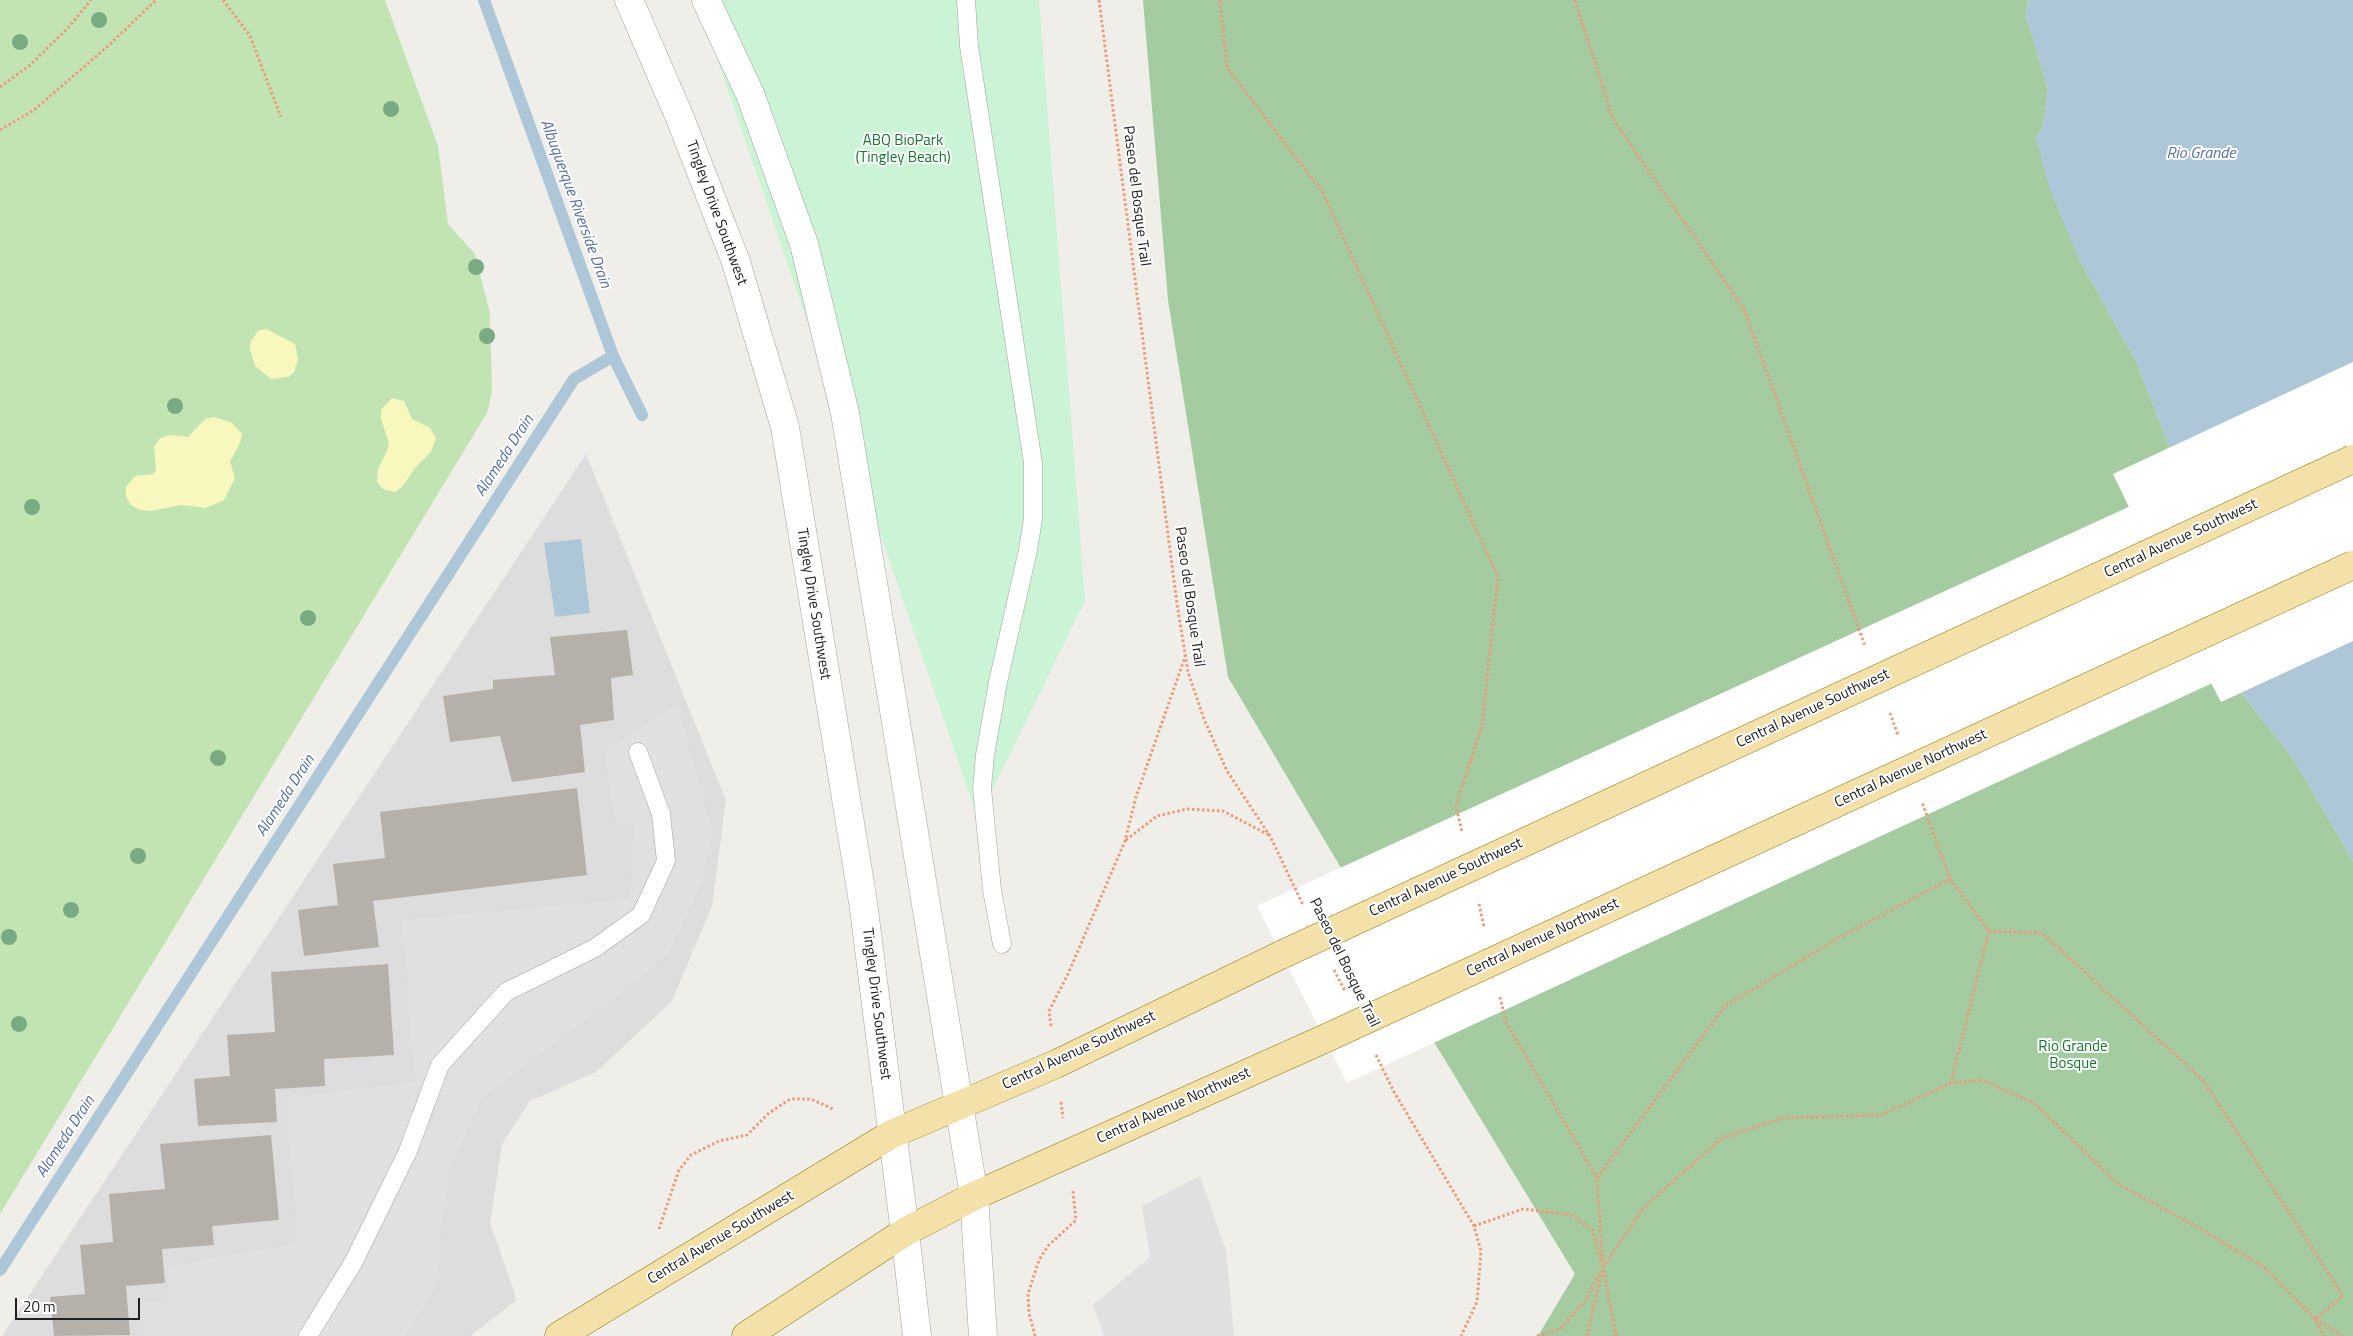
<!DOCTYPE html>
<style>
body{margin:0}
#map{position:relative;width:2353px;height:1336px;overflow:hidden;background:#f0eee8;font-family:"Titillium Web",sans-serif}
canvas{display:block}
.scale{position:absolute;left:15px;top:1298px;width:125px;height:22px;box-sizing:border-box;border:2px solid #202020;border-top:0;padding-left:6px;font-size:15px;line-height:18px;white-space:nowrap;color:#202020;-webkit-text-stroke:4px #fff;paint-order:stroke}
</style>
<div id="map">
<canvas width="2353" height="1336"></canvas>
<div class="scale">20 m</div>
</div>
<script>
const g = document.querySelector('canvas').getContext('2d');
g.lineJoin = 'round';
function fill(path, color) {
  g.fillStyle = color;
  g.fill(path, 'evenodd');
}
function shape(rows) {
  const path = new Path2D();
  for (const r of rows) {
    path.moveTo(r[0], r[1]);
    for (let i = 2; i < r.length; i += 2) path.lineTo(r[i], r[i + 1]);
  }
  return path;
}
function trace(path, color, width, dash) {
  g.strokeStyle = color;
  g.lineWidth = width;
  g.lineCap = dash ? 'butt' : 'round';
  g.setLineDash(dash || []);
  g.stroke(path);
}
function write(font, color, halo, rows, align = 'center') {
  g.font = font + ' "Titillium Web",sans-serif';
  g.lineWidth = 4;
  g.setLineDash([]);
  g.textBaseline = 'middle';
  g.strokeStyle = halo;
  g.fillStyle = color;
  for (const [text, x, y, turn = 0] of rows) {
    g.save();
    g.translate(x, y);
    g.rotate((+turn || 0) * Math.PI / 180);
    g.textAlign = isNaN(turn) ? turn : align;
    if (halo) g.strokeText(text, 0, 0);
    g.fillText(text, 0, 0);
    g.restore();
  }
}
const residential = shape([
 [586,454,726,800,712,906,672,1001,596,1072,530,1101,502,1144,490,1223,517,1300,470,1336,2,1336]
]);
const grass = shape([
 [0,0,385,0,438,146,448,224,475,254,490,313,492,392,487,413,0,1214]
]);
const forest = shape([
 [1143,0,2028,0,2026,16,2048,89,2043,127,2036,138,2079,259,2137,363,2183,482,1341,868,1228,677,1168,300],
 [2228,676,2294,760,2353,861,2353,1336,1538,1336,1575,1274,1434,1042]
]);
const sand = shape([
 [266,329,295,344,298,360,294,372,288,377,271,379,255,366,250,350,251,341,258,331],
 [392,398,404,401,412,419,430,428,436,438,431,452,416,467,402,487,395,492,383,489,377,482,378,469,387,451,389,443,381,419,381,410],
 [214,417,232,423,242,434,240,443,230,461,235,478,224,500,206,508,181,505,150,511,140,510,131,505,126,497,126,487,135,476,153,474,156,471,154,447,159,439,169,435,188,437,205,419]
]);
const park = shape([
 [697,0,1039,0,1085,601,978,819]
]);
const parking = shape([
 [677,704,712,829,704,878,669,953,635,982,483,1097,448,1172,435,1288,405,1336,145,1336,140,1300,168,1304,170,1266,297,1243,287,1098,415,1082,402,920,629,899,635,823,616,825,604,752],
 [1200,1176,1226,1251,1234,1336,1104,1336,1093,1305,1150,1257,1142,1206]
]);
const water = shape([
 [2028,0,2353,0,2353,861,2294,760,2228,676,2183,482,2137,363,2079,259,2050,190,2036,138,2043,127,2048,89,2026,16],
 [581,539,590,613,555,617,544,543]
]);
const pier = shape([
 [2353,362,2353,641,2221,702,2211,683,1347,1083,1257,906,2129,507,2113,474]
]);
const stream = shape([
 [484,0,613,356,642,415],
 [0,1270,574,379,613,356]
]);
const building = shape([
 [627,630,633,675,611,678,614,720,580,725,585,772,512,782,500,736,450,742,443,696,493,689,493,680,555,675,550,637],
 [577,788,587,875,373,901,379,947,304,956,298,910,338,905,333,864,385,858,380,812],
 [388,964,394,1055,324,1059,325,1086,275,1089,277,1122,198,1126,194,1079,230,1076,227,1035,275,1032,271,972],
 [271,1135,279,1220,212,1226,214,1245,162,1249,165,1283,126,1286,130,1335,54,1336,50,1297,85,1294,80,1245,113,1242,109,1194,165,1189,160,1144]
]);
const path = shape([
 [223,0,250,36,281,117],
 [1099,0,1177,604,1188,672,1204,719,1227,771,1270,836,1303,905],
 [1220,0,1227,68,1322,191,1498,577,1482,726,1456,806,1462,832],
 [1575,0,1613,119,1744,309,1865,646],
 [0,87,29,66,68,28,91,0],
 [0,130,34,110,107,47,156,0],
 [1890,713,1898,735],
 [1126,840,1157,816,1187,809,1223,811,1269,835],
 [1950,879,1989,931,1951,1083],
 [1479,904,1484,927],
 [1989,931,2042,933,2203,1080,2343,1296,2315,1319,2342,1336],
 [1334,970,1345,991],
 [1500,997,1506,1022,1597,1178],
 [1051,1026,1049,1011,1068,974,1125,841,1136,797,1186,654],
 [1376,1055,1394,1092,1474,1226,1481,1251,1477,1302,1461,1336],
 [1061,1102,1063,1118],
 [1474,1226,1523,1209,1571,1215,1592,1229,1601,1260],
 [659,1229,679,1170,691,1155,719,1141,747,1135,769,1113,790,1099,811,1099,833,1109],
 [1035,1336,1029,1313,1028,1294,1039,1260,1048,1246,1076,1220,1073,1191],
 [1537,1336,1560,1329,1585,1301,1600,1273],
 [1587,1336,1603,1267,1644,1207,1722,1138,1782,1118,1881,1115,1951,1083,1982,1080,2034,1103,2118,1184,2201,1229,2264,1267,2315,1319,2324,1336],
 [1616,1336,1603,1267,1597,1178,1725,1006,1840,937,1950,879,1922,802]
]);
const service = shape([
 [966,0,969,46,1033,463,1033,519,1028,550,998,682,985,755,982,788,992,890,1002,944],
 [308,1336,353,1263,408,1151,440,1065,506,992,595,948,641,915,666,861,661,814,638,752]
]);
const minor = shape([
 [974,1196,983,1336],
 [905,1232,917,1336]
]);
const tertiary = shape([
 [629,0,680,118,736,262,785,427,863,902,905,1232],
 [706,0,750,94,804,244,845,413,974,1196]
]);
const primary = shape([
 [559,1336,892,1134,1056,1064,1283,954],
 [746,1336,905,1232,974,1196,1324,1039]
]);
const primaryBridge = shape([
 [1283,954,2353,459],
 [1324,1039,2353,565]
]);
const trees = [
 [99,20],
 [20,42],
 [391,109],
 [476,267],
 [487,336],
 [175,406],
 [32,507],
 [308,618],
 [218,758],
 [138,856],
 [71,910],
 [9,937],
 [19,1024]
];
const parkNames = [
 ["ABQ BioPark",903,141],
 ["(Tingley Beach)",903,158],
 ["Rio Grande",2073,1047],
 ["Bosque",2073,1064]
];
const streetNames = [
 ["Paseo del Bosque Trail",1136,196,83],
 ["Tingley Drive Southwest",716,213,70],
 ["Central Avenue Southwest",2181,539,-25],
 ["Paseo del Bosque Trail",1189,597,82],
 ["Tingley Drive Southwest",813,604,81],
 ["Central Avenue Southwest",1813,709,-25],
 ["Central Avenue Northwest",1911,769,-25],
 ["Central Avenue Southwest",1446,878,-25],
 ["Central Avenue Northwest",1543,938,-25],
 ["Paseo del Bosque Trail",1344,963,64],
 ["Tingley Drive Southwest",876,1004,83],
 ["Central Avenue Southwest",1079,1051,-25],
 ["Central Avenue Northwest",1174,1106,-24],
 ["Central Avenue Southwest",721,1238,-31]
];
const waterNames = [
 ["Rio Grande",2201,154],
 ["Albuquerque Riverside Drain",575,204,70],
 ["Alameda Drain",505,456,-57],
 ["Alameda Drain",286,796,-57],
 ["Alameda Drain",66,1137,-57]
];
fill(residential, '#dedddd');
fill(grass, '#c2e4b3');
fill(forest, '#a5cba0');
fill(sand, '#f8f7bd');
fill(park, '#caf4d5');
fill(parking, '#e0e0e0');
fill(water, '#adc7d9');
fill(pier, '#fff');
trace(stream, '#adc7d9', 12);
fill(building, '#b5b1aa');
trace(service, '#a1a1a1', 19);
trace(minor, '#a1a1a1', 29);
trace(tertiary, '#a1a1a1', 29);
trace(primary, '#8d7a0f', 29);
trace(path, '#ec9c7c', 3, [2.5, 2.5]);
trace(service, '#fff', 18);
trace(minor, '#fff', 28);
trace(tertiary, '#fff', 28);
trace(primary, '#f3e1a9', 28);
trace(primaryBridge, '#8d7a0f', 29, []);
trace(primaryBridge, '#f3e1a9', 28);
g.fillStyle = '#79ab83';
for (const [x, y] of trees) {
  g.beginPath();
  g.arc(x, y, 8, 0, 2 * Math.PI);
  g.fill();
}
write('15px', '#177530', '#fff', parkNames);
write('15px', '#202020', '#fff', streetNames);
write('italic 16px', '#556fa7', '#fff', waterNames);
</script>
